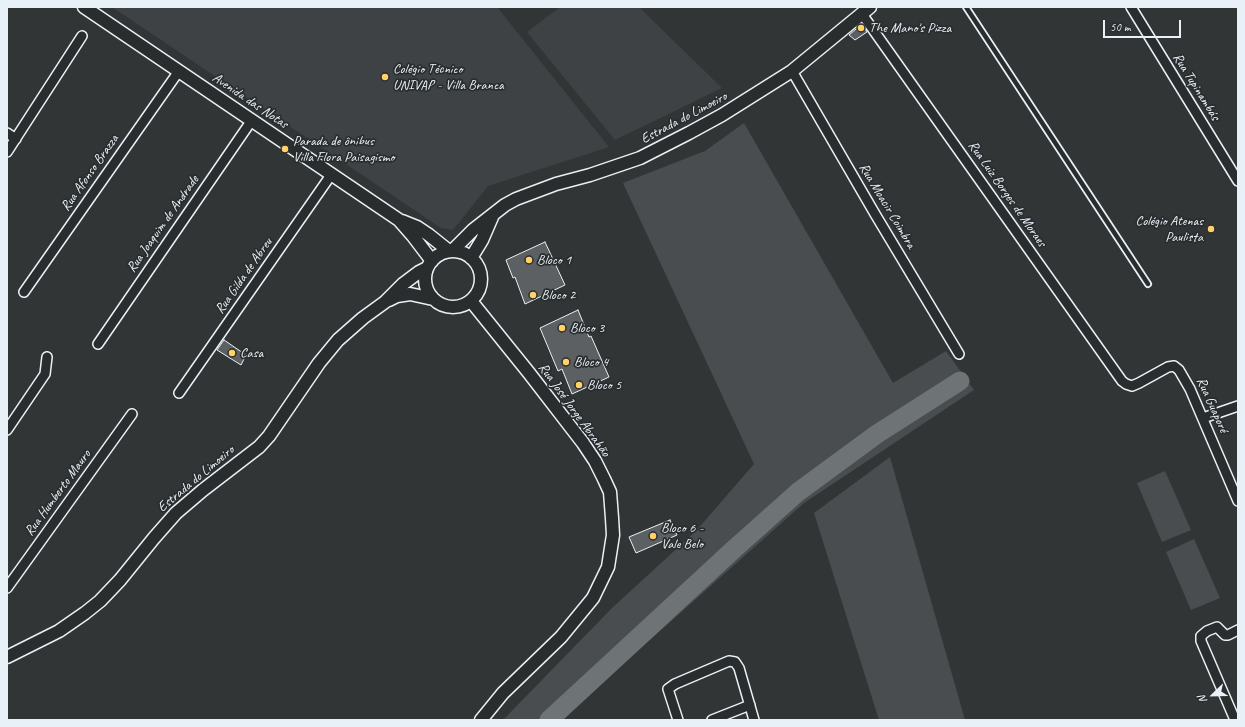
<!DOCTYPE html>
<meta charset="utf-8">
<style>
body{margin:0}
#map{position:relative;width:1245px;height:727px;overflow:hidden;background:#323536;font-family:Caveat,sans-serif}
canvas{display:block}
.frame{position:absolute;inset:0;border:8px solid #e8f1f8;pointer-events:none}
.north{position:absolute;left:1193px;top:675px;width:40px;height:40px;-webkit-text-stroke:3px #2a2d2e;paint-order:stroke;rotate:247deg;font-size:11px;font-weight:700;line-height:16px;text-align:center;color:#e8f1f8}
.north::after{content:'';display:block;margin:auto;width:14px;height:18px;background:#e8f1f8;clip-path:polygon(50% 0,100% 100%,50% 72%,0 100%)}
.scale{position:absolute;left:1103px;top:20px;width:78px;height:18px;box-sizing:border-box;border:2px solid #e8f1f8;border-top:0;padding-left:5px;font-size:12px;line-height:14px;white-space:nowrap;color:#e8f1f8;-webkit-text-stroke:3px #2a2d2e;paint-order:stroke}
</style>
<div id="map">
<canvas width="1245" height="727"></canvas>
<div class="frame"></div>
<div class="north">N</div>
<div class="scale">50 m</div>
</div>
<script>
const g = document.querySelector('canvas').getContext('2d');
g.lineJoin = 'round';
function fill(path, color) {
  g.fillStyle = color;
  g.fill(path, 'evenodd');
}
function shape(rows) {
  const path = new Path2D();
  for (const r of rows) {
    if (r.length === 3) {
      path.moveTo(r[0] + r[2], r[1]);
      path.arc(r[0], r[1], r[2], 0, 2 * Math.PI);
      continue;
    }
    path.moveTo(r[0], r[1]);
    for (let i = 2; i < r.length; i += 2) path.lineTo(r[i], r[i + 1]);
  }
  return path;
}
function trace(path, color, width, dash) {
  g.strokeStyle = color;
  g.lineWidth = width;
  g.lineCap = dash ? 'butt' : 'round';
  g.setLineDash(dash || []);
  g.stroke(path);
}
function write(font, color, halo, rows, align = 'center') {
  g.font = font + ' Caveat,sans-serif';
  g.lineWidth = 3.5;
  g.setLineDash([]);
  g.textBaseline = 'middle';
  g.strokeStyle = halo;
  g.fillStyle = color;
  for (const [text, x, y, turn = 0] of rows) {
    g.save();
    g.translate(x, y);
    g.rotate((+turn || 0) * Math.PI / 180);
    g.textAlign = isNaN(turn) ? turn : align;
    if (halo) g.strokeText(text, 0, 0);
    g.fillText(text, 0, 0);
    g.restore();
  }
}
const built = shape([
 [112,7,497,7,609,147,488,186,453,230,441,228],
 [560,7,639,7,722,88,615,140,527,32]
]);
const green = shape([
 [744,123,893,383,946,351,974,390,804,503,560,720,503,720,612,608,696,531,754,464,623,183,705,151],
 [890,457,965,720,879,720,814,513],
 [1165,471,1191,530,1162,542,1137,483],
 [1194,539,1220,598,1191,610,1166,552]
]);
const river = shape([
 [549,720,733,550,798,492,877,434,960,381]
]);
const building = shape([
 [862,24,867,32,855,40,849,35,862,24],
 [545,242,565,285,525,304,515,277,513,278,506,260,545,242],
 [578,310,589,337,591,336,609,377,572,394,562,369,558,371,540,328,578,310],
 [224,340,246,355,241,365,217,350,224,340],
 [670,520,677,535,636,553,629,537,670,520]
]);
const lane = shape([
 [966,7,1148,284]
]);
const street = shape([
 [1131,7,1238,181],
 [862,14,1122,381,1126,384,1132,386,1139,383,1168,367,1174,366,1179,370,1190,389,1238,501],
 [792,71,875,214,959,354],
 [7,133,16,139],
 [7,152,82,36],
 [24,292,179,71],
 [98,344,252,120],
 [179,393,331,175],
 [1203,418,1238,406],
 [7,430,45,374,47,357],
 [7,588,132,414],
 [678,720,668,689,675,684,729,661,735,662,739,668,754,720],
 [712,720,750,705],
 [1235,720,1201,641,1201,636,1207,631,1217,627,1225,635,1228,635,1238,630]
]);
const secondary = shape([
 [84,7,399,220,413,236,432,261],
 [402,221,417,227,429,235,449,251],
 [453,279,28],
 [452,251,473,230,505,205,516,199,556,184,590,175,640,158,689,133,722,115,792,71,870,7],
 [471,258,482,240,492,217],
 [389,300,397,296,410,294,433,299],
 [471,301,529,373,583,443,595,461,604,479,610,492,612,518,613,535,608,567,593,598,561,637,503,693,481,720],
 [7,657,59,631,85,613,100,601,120,580,154,538,176,513,203,490,259,447,269,436,319,363,338,340,363,318,385,302,403,284,419,272,427,268]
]);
const markers = [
 [861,28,4,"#ffd166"],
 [385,77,4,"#ffd166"],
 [285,149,4,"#ffd166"],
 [1211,229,4,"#ffd166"],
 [529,260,4,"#ffd166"],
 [533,295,4,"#ffd166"],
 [562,328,4,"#ffd166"],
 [232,353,4,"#ffd166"],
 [566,362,4,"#ffd166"],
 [579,385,4,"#ffd166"],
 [653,536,4,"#ffd166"]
];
const poiNames = [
 ["The Mano's Pizza",869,28],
 ["Colégio Técnico",393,69],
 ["UNIVAP - Villa Branca",393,85],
 ["Parada de ônibus",293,141],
 ["Villa Flora Paisagismo",293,157],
 ["Colégio Atenas",1203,221,"right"],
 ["Paulista",1203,237,"right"],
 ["Bloco 1",537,260],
 ["Bloco 2",541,295],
 ["Bloco 3",570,328],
 ["Casa",240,353],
 ["Bloco 4",574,362],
 ["Bloco 5",587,385],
 ["Bloco 6 -",661,528],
 ["Vale Belo",661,544]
];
const streetNames = [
 ["Rua Tupinambás",1196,87,58],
 ["Avenida das Notas",250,101,34],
 ["Estrada do Limoeiro",684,118,-28],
 ["Rua Afonso Brazza",90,173,-55],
 ["Rua Luiz Borges de Moraes",1007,194,55],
 ["Rua Moacir Coimbra",887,206,59],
 ["Rua Joaquim de Andrade",163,224,-55],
 ["Rua Gilda de Abreu",244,276,-55],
 ["Rua Guaporé",1212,405,66],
 ["Rua José Jorge Abrahão",574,410,54],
 ["Estrada do Limoeiro",196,479,-40],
 ["Rua Humberto Mauro",58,493,-54]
];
fill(built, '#3f4244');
fill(green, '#494d4f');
trace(river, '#6e7376', 19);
fill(building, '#5c6063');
trace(building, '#e8f1f8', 1);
trace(lane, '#e8f1f8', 8);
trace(street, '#e8f1f8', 12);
trace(secondary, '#e8f1f8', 15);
trace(lane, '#2a2d2e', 4.5);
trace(street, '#2a2d2e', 9);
trace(secondary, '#2a2d2e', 12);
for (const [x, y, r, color] of markers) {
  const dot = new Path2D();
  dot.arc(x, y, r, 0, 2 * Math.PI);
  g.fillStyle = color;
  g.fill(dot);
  trace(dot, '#2a2d2e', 1.5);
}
write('14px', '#e8f1f8', '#2a2d2e', poiNames, 'left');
write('14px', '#e8f1f8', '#2a2d2e', streetNames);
</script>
